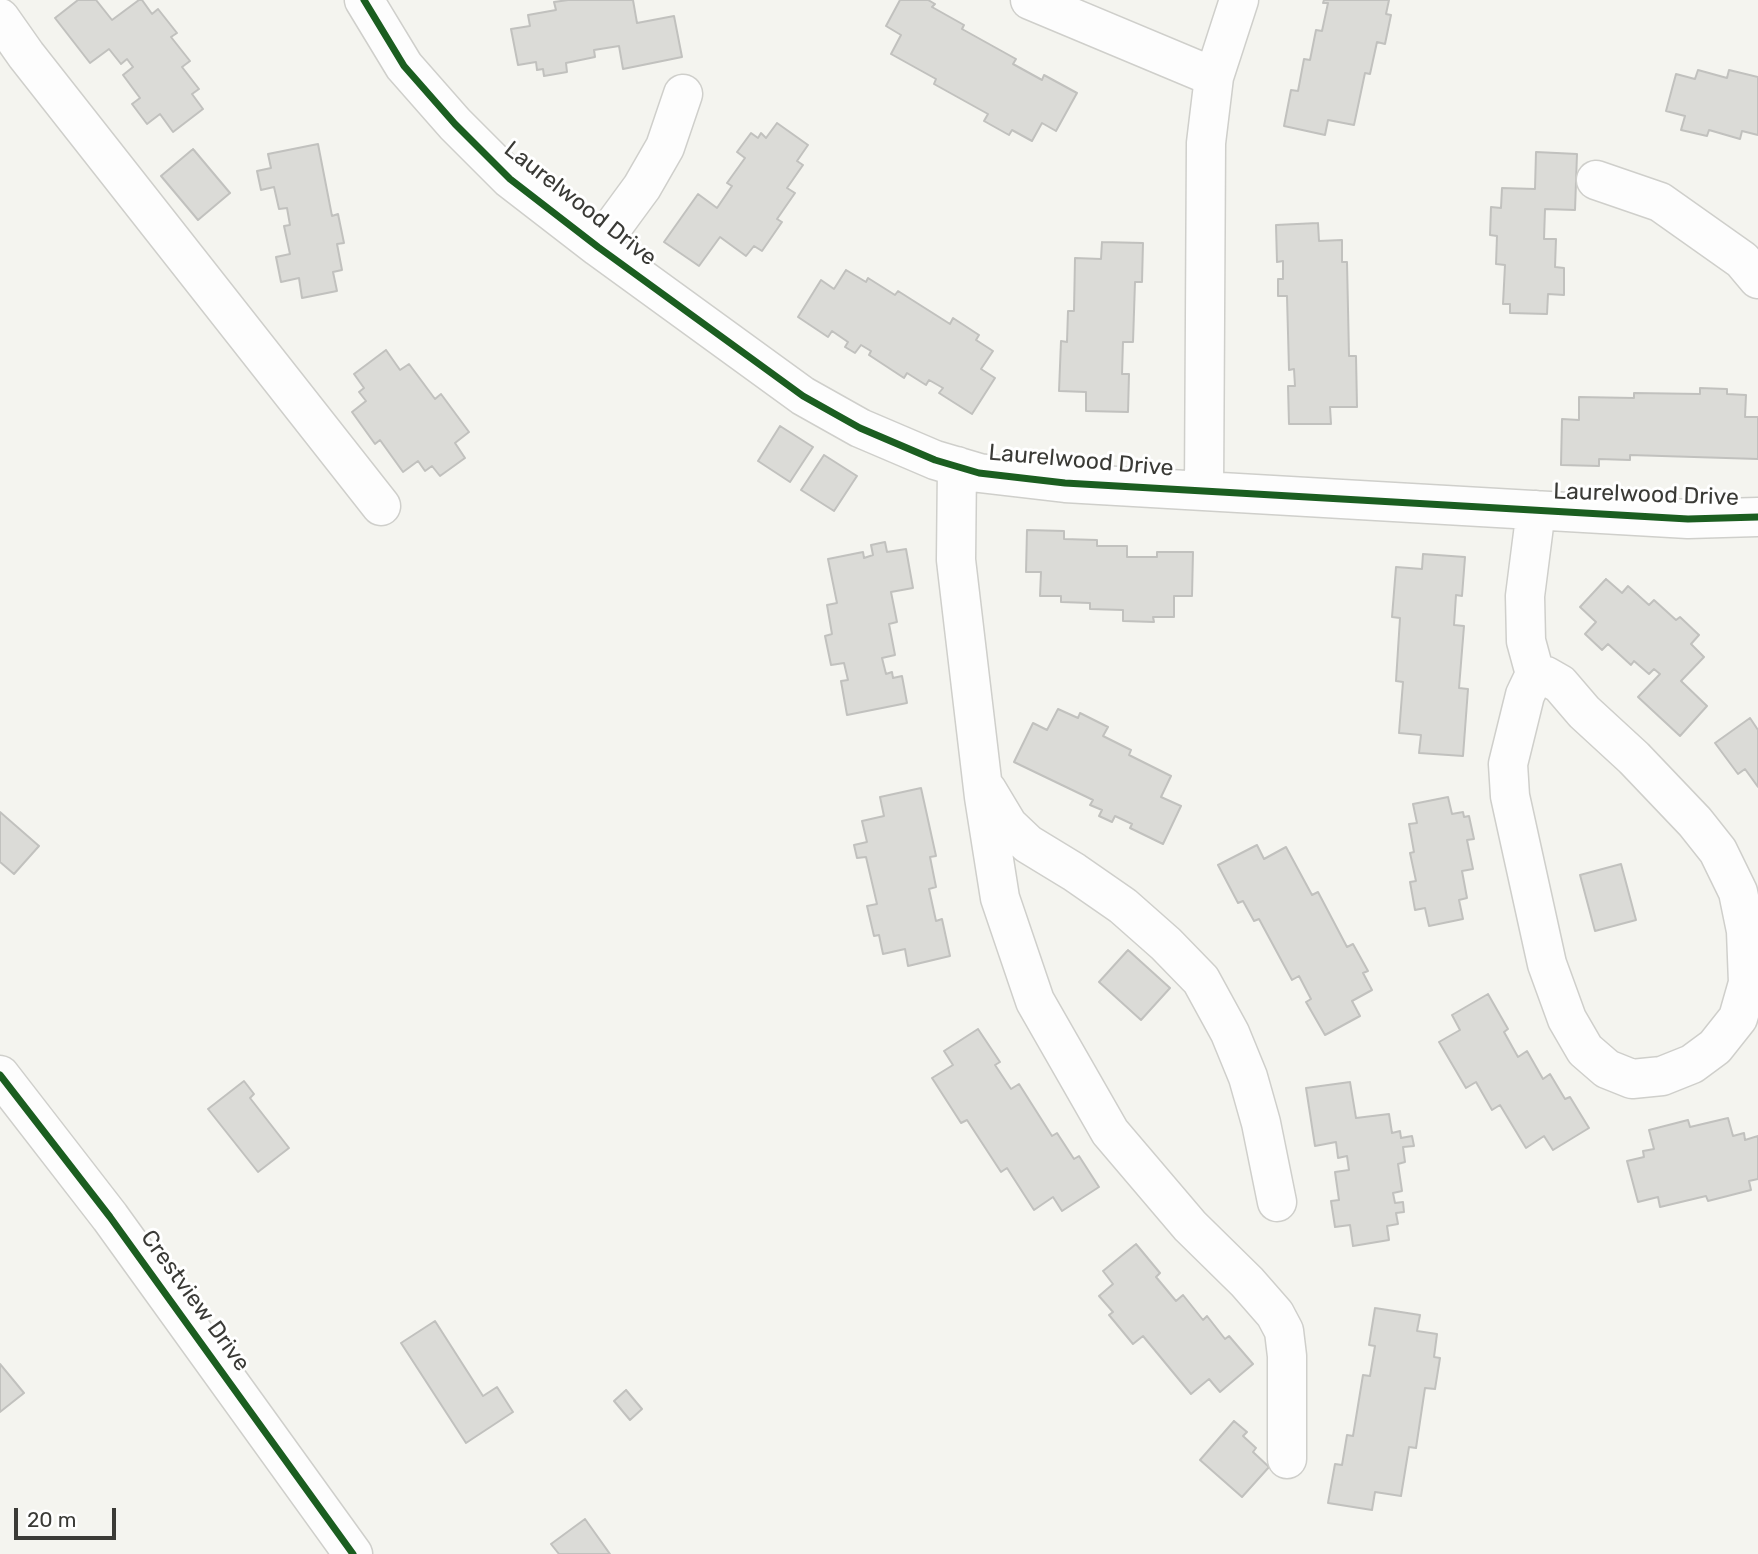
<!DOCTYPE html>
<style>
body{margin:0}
#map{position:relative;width:1758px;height:1554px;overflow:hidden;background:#f4f4ef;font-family:Rubik,sans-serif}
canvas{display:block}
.scale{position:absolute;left:14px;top:1508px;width:102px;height:32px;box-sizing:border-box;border:4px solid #3a3a36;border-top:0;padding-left:9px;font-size:21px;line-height:24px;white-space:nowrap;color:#3a3a36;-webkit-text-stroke:5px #fff;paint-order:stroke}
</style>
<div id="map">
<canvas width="1758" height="1554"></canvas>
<div class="scale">20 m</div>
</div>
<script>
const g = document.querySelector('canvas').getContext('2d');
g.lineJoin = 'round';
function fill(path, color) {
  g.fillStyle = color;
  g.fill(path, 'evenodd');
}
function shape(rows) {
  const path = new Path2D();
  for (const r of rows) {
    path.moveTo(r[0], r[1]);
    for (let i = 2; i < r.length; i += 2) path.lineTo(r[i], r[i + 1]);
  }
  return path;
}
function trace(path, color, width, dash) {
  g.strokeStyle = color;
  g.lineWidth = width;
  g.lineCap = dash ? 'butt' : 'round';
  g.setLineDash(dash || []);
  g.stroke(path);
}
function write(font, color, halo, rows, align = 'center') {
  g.font = font + ' Rubik,sans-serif';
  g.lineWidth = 6;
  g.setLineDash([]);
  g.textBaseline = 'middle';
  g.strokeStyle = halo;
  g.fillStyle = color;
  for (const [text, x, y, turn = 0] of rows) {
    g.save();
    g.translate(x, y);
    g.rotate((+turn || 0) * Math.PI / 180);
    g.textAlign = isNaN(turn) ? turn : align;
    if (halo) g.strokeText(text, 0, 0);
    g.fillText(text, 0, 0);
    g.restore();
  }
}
const building = shape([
 [78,0,96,0,112,20,139,0,142,0,152,14,158,9,177,33,171,37,190,61,182,67,199,89,192,94,203,109,173,132,160,114,147,124,132,104,140,98,123,75,133,67,127,59,121,64,109,49,90,63,55,18,78,0],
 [568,0,633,0,637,23,674,16,682,57,623,69,619,46,594,50,595,57,566,63,567,72,544,76,543,69,537,70,536,62,518,65,511,29,530,26,528,15,556,10,554,2,568,0],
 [900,0,928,0,935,4,932,7,964,25,962,29,1016,59,1013,64,1042,80,1044,75,1077,93,1056,131,1042,123,1032,141,1012,130,1009,135,984,121,988,114,934,84,936,79,891,54,901,35,886,26,900,0],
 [1324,0,1389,0,1386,14,1391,15,1385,44,1377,42,1370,74,1365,73,1354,125,1328,120,1325,135,1284,126,1291,90,1298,91,1304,59,1310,60,1316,30,1322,31,1328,3,1323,3,1324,0],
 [1698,70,1727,78,1729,70,1758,77,1758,135,1742,131,1740,139,1709,130,1707,136,1681,130,1685,116,1666,111,1676,74,1695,79,1698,70],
 [777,123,808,145,797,161,803,165,787,188,795,193,777,219,782,222,762,251,754,246,746,256,720,237,699,266,664,242,698,194,717,208,732,186,727,183,745,158,737,152,751,133,758,138,761,133,766,138,777,123],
 [318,144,332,216,338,214,344,243,337,244,342,270,333,272,337,291,302,298,299,278,281,282,276,257,290,254,284,226,290,225,287,208,279,209,274,187,261,190,257,171,271,168,268,154,318,144],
 [193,149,230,193,198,220,161,176,193,149],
 [1536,152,1577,154,1575,210,1545,209,1544,239,1556,239,1555,267,1564,268,1564,295,1548,294,1547,314,1510,313,1510,304,1503,304,1505,265,1496,264,1497,236,1490,235,1491,207,1501,208,1502,188,1535,189,1536,152],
 [1318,223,1319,241,1342,240,1342,262,1347,262,1349,356,1356,356,1357,407,1330,407,1331,424,1289,424,1288,386,1295,386,1294,369,1289,370,1287,296,1278,296,1278,279,1283,279,1283,261,1277,262,1276,225,1318,223],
 [1102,242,1143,243,1142,282,1135,282,1133,342,1123,342,1122,374,1129,374,1128,412,1086,411,1086,392,1059,391,1061,341,1067,342,1068,311,1074,311,1075,258,1101,259,1102,242],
 [846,270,866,282,868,278,895,295,898,291,950,324,953,318,979,335,976,340,993,351,981,369,995,378,972,414,939,393,943,388,929,380,926,385,907,373,904,378,869,355,871,351,861,345,855,353,845,347,848,342,832,331,828,337,798,317,821,280,834,289,846,270],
 [386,350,400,370,409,364,435,399,441,394,469,432,455,443,465,458,440,476,432,466,425,471,418,461,403,472,380,440,375,444,352,412,366,401,359,392,364,388,354,374,386,350],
 [1700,388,1727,389,1727,394,1746,395,1745,417,1758,417,1758,459,1630,455,1630,460,1599,459,1599,466,1561,465,1562,419,1579,420,1579,397,1634,398,1634,393,1700,394,1700,388],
 [780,426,813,447,790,482,758,461,780,426],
 [824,455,857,476,834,511,801,490,824,455],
 [1027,530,1064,531,1064,539,1097,540,1097,546,1127,546,1127,557,1157,557,1157,552,1193,552,1192,596,1174,596,1174,617,1153,617,1154,622,1123,621,1123,610,1090,609,1090,603,1061,602,1061,596,1040,596,1041,572,1026,572,1027,530],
 [885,542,887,552,906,549,913,588,891,592,897,622,889,624,895,655,882,658,886,674,892,672,893,678,902,676,907,703,847,715,841,681,848,680,844,663,831,665,825,636,832,634,827,605,837,603,828,559,863,552,864,558,873,555,871,545,885,542],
 [1423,554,1465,557,1462,596,1456,595,1454,625,1464,626,1459,688,1468,689,1463,756,1419,753,1421,735,1399,733,1403,682,1396,681,1400,618,1392,617,1396,567,1422,569,1423,554],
 [1606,579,1622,593,1628,586,1649,605,1654,600,1676,620,1680,617,1699,635,1691,644,1704,657,1681,681,1707,706,1680,736,1638,697,1660,674,1654,669,1649,674,1634,661,1631,665,1608,644,1602,650,1585,634,1596,622,1580,607,1606,579],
 [1058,709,1078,718,1080,713,1108,727,1103,736,1131,750,1129,755,1171,776,1161,797,1181,806,1163,844,1130,828,1132,824,1115,816,1112,822,1099,816,1102,810,1090,805,1093,800,1014,762,1033,723,1047,730,1058,709],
 [1750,718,1758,730,1758,787,1745,769,1738,774,1715,743,1750,718],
 [921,788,936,856,930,857,936,887,929,889,936,921,942,919,950,956,908,966,905,949,883,954,879,935,874,936,867,906,877,904,866,857,857,858,854,845,867,842,862,821,884,816,880,797,921,788],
 [1448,797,1452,814,1463,812,1464,817,1469,816,1474,839,1467,840,1473,869,1462,871,1467,898,1459,900,1463,919,1429,926,1425,908,1415,910,1410,882,1416,881,1410,853,1414,852,1409,824,1417,823,1413,804,1448,797],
 [0,812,39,846,14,874,0,862,0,812],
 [1257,845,1264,859,1286,847,1312,895,1318,892,1347,947,1353,944,1368,971,1363,973,1372,990,1352,1001,1360,1016,1325,1035,1306,1002,1311,999,1299,976,1292,980,1259,919,1254,921,1243,901,1238,903,1218,865,1257,845],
 [1621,864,1636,920,1595,931,1580,875,1621,864],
 [1128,950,1170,988,1141,1020,1099,982,1128,950],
 [1488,994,1508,1029,1504,1032,1518,1057,1527,1051,1543,1079,1550,1074,1565,1099,1570,1097,1589,1128,1553,1150,1544,1136,1526,1148,1500,1105,1492,1110,1476,1082,1466,1088,1439,1042,1460,1030,1452,1015,1488,994],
 [978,1029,1000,1062,995,1065,1011,1089,1019,1084,1052,1136,1057,1133,1074,1159,1079,1156,1099,1187,1062,1211,1053,1197,1034,1210,1007,1168,1001,1172,967,1120,961,1123,932,1078,953,1065,944,1051,978,1029],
 [244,1081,254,1094,250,1098,289,1148,258,1172,208,1109,244,1081],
 [1350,1082,1356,1118,1389,1114,1392,1133,1400,1131,1401,1138,1412,1136,1414,1146,1403,1147,1405,1162,1398,1164,1402,1191,1393,1193,1395,1203,1403,1202,1404,1212,1396,1213,1398,1224,1387,1226,1389,1240,1353,1246,1350,1225,1335,1227,1331,1201,1339,1200,1335,1172,1349,1170,1347,1156,1338,1158,1336,1142,1315,1146,1306,1088,1350,1082],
 [1728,1118,1733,1136,1744,1133,1745,1140,1758,1136,1758,1179,1749,1181,1751,1190,1708,1201,1706,1196,1660,1207,1658,1197,1638,1202,1627,1161,1644,1157,1643,1151,1654,1149,1649,1130,1688,1120,1690,1127,1728,1118],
 [1136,1244,1160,1273,1156,1277,1176,1301,1183,1295,1203,1320,1207,1316,1225,1339,1229,1336,1253,1364,1220,1392,1209,1379,1191,1394,1143,1336,1133,1344,1109,1315,1113,1312,1099,1296,1113,1284,1103,1271,1136,1244],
 [1375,1308,1420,1315,1417,1331,1437,1334,1434,1357,1440,1358,1435,1389,1425,1388,1416,1448,1409,1447,1401,1496,1375,1492,1372,1510,1328,1503,1335,1464,1342,1465,1347,1435,1353,1436,1363,1375,1370,1376,1375,1346,1369,1345,1375,1308],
 [435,1321,483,1396,497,1387,513,1412,466,1443,401,1343,435,1321],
 [0,1364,24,1393,0,1412,0,1364],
 [626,1390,642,1409,630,1420,614,1401,626,1390],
 [1234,1421,1247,1432,1243,1436,1256,1448,1253,1452,1269,1467,1242,1497,1200,1460,1234,1421],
 [585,1519,610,1554,559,1554,551,1544,585,1519]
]);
const minor = shape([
 [364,0,404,66,455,124,510,179,598,247,803,396,860,428,935,460,979,473,1065,483,1688,519,1758,517],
 [1030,0,1214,77],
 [0,18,26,55,381,506],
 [1596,180,1660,202,1742,260,1758,279],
 [598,247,642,187,665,147,683,94],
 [957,466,956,560,984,797,1000,898,1035,1001,1110,1132,1190,1226,1247,1282,1275,1314,1284,1331,1287,1356,1287,1459],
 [1204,491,1206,143,1214,77,1239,0],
 [1535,674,1546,676,1560,684,1584,712,1634,758,1695,822,1718,851,1738,892,1746,931,1748,983,1738,1018,1715,1047,1692,1064,1662,1076,1632,1079,1607,1069,1585,1050,1567,1019,1547,964,1510,796,1508,764,1525,695,1535,674,1526,641,1525,596,1536,510],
 [987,790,1008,825,1028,844,1074,872,1123,906,1166,944,1201,980,1230,1033,1248,1077,1261,1123,1277,1202],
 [0,1075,110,1217,353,1554]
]);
const cycleway = shape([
 [364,0,404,66,455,124,510,179,598,247,803,396,860,428,935,460,979,473,1065,483,1688,519,1758,517],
 [0,1075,110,1217,353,1554]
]);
const streetNames = [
 ["Laurelwood Drive",580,204,38],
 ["Laurelwood Drive",1081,461,5],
 ["Laurelwood Drive",1646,495,2],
 ["Crestview Drive",195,1301,54]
];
fill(building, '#dbdbd7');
trace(building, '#c1c1be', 2);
trace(minor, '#cfcfcb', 41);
trace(minor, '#fdfdfd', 38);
trace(cycleway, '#1b5e20', 7);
write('23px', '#3a3a36', '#fff', streetNames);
</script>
